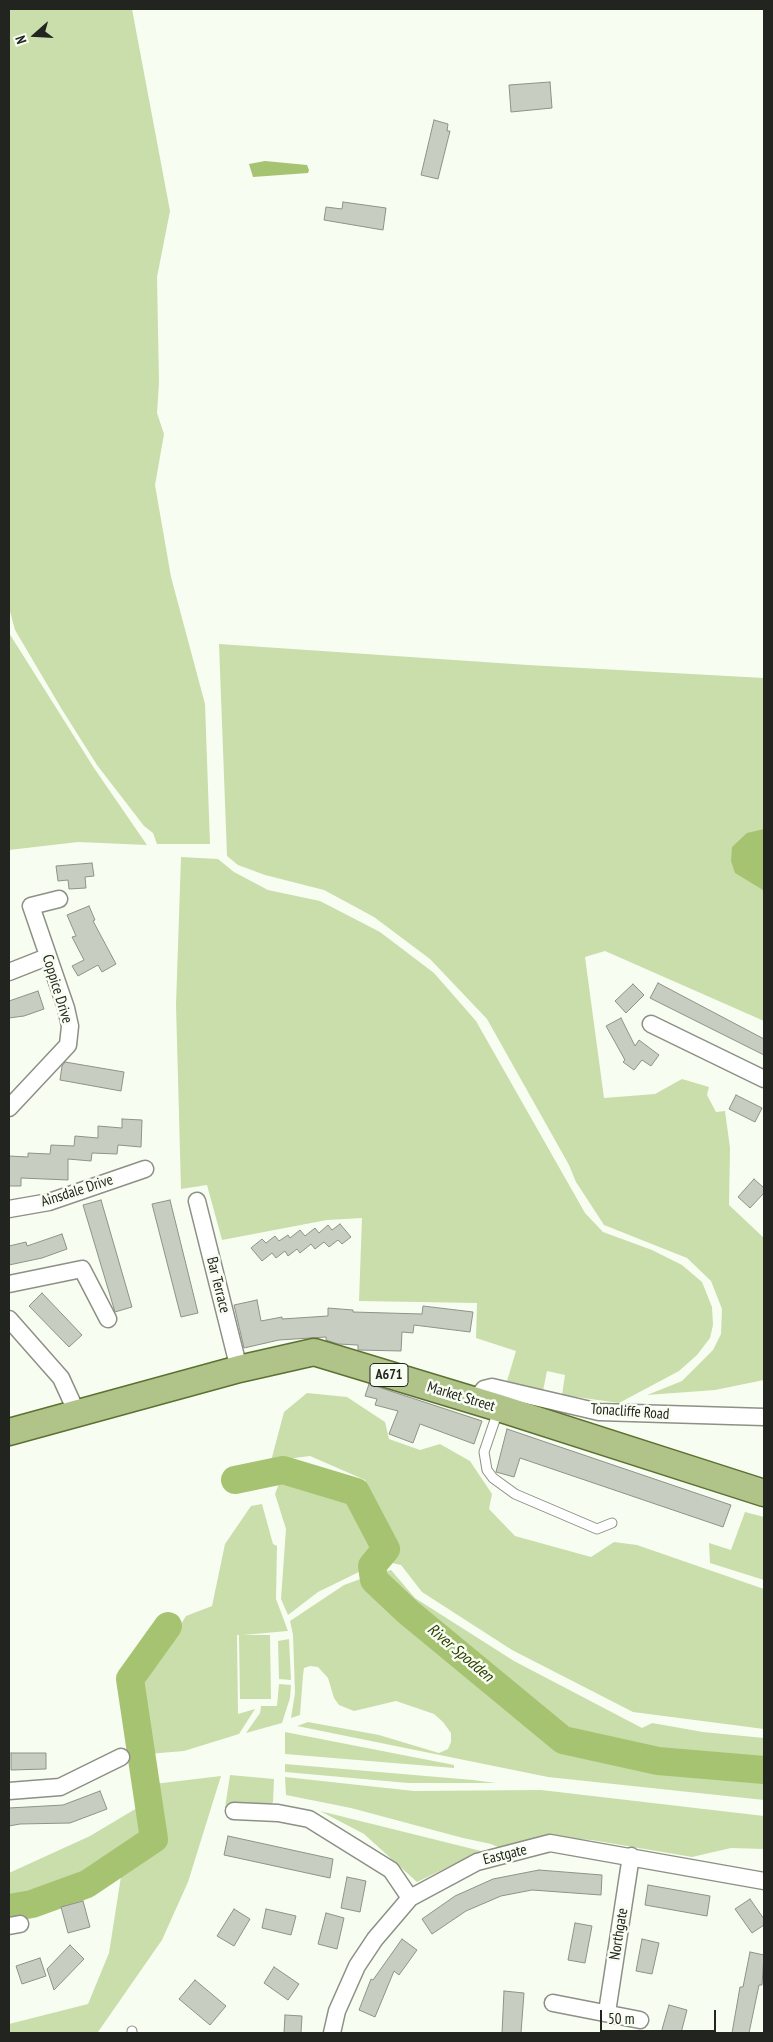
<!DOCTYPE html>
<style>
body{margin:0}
#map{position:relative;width:773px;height:2042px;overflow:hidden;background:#f8fdf1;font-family:"PT Sans Narrow",sans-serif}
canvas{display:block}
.frame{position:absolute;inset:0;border:10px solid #22241f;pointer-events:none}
.north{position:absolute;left:10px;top:10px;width:50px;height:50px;-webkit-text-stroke:4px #f8fdf1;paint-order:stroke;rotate:251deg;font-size:14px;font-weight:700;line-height:20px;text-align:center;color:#22241f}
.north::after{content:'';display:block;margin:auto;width:18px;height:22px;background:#22241f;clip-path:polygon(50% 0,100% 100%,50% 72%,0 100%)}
.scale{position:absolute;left:600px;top:2010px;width:116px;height:22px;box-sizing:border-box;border:2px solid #22241f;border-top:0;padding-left:6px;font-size:15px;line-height:18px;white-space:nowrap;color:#22241f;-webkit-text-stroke:4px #f8fdf1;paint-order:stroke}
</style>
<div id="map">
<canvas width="773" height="2042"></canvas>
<div class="frame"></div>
<div class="north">N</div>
<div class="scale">50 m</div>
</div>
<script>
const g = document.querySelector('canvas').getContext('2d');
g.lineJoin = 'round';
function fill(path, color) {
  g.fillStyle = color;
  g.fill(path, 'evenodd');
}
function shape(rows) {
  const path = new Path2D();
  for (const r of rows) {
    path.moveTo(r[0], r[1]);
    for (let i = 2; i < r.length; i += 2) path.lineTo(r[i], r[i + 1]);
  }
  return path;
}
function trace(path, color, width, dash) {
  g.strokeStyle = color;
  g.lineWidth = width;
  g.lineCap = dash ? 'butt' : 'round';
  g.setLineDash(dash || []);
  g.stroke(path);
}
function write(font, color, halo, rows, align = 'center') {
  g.font = font + ' "PT Sans Narrow",sans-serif';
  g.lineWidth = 5;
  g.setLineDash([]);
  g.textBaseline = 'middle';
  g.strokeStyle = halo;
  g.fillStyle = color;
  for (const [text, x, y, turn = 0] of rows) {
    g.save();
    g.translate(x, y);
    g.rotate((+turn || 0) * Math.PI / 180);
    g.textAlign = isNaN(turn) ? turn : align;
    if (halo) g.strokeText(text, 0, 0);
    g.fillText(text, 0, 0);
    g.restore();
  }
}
const green = shape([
 [9,9,132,9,170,211,157,277,159,383,157,413,164,434,155,485,171,577,205,704,210,844,157,844,153,833,144,826,97,765,61,708,15,630,9,608],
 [9,633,94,768,147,845,78,842,9,850],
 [219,644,528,665,764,678,764,1021,605,951,585,957,604,1098,655,1094,682,1079,709,1087,707,1095,716,1112,725,1111,730,1148,729,1205,764,1238,764,1380,715,1390,647,1395,682,1381,713,1350,721,1334,722,1309,711,1281,687,1258,604,1225,576,1182,569,1165,487,1019,430,959,374,917,324,890,265,875,238,865,227,856],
 [181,857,218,859,234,872,268,890,320,901,380,932,434,973,476,1021,585,1213,603,1232,652,1250,682,1265,702,1282,712,1307,713,1325,710,1338,697,1355,679,1371,619,1403,562,1395,565,1375,547,1371,543,1391,507,1381,516,1351,476,1338,477,1303,359,1301,362,1218,327,1220,222,1240,207,1185,181,1189,176,1005],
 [307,1393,347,1397,385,1422,389,1439,420,1450,440,1444,470,1461,492,1494,489,1509,515,1536,591,1557,614,1542,637,1545,764,1589,764,1729,633,1712,512,1650,422,1592,401,1565,388,1562,390,1547,365,1480,310,1456,271,1461,284,1412],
 [281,1478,346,1500,380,1547,363,1570,318,1592,288,1615,281,1599,286,1529,275,1494],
 [262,1504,273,1544,277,1546,276,1599,288,1631,243,1635,270,1635,271,1699,240,1699,239,1635,237,1635,238,1714,255,1709,239,1734,184,1751,148,1754,140,1689,186,1616,212,1606,225,1544,251,1506],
 [745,1512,764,1517,764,1580,710,1563,709,1543,731,1550],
 [391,1570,415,1598,514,1661,642,1728,652,1723,703,1732,764,1738,764,1762,637,1750,566,1734,401,1601,377,1579,376,1574],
 [366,1577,370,1588,561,1745,656,1766,764,1775,764,1800,548,1777,297,1726,308,1722,379,1735,439,1753,448,1749,451,1742,451,1733,443,1722,434,1714,396,1701,354,1711,339,1705,334,1698,328,1678,318,1667,310,1666,304,1668,303,1675,300,1715,291,1718,295,1693,293,1635,290,1621,344,1585],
 [289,1639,291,1680,279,1679,278,1641],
 [279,1684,291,1685,290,1698,282,1723,246,1733,260,1713,261,1706,277,1706],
 [285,1732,454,1765,454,1768,285,1754],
 [285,1764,473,1780,496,1783,408,1783,285,1772],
 [230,1775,274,1779,273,1802,270,1806,225,1808],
 [221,1776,188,1882,162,1940,98,2032,9,2033,9,2024,88,2004,109,1953,122,1870,161,1845,154,1784],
 [285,1777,414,1791,541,1790,764,1816,764,1849,731,1848,692,1857,591,1840,547,1837,500,1848,491,1844,463,1838,351,1808,286,1795],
 [134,1784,141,1785,148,1838,85,1878,30,1899,9,1902,9,1873,90,1836,137,1808],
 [320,1811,481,1851,417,1882,364,1834]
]);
const water = shape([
 [265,161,307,165,309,170,308,173,253,177,249,164],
 [764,829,764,890,763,890,735,873,731,861,732,847,747,833]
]);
const river = shape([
 [235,1480,283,1470,356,1492,386,1549,372,1566,374,1580,408,1612,563,1740,658,1761,764,1770],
 [9,1908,32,1904,87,1884,154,1839,130,1679,168,1626]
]);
const building = shape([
 [550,82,552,108,511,112,509,85,550,82],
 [434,120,448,124,447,131,450,131,438,179,421,175,434,120],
 [343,202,386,208,383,230,324,220,326,207,342,209,343,202],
 [92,863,94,876,85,877,86,888,69,889,68,880,58,881,56,866,92,863],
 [89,906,95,920,93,921,116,964,102,972,98,965,78,976,72,966,84,960,72,937,76,936,67,915,89,906],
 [658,983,764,1039,764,1055,650,998,658,983],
 [633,984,644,995,626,1013,615,1001,633,984],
 [38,991,44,1009,24,1016,9,1018,9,1001,38,991],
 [621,1018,635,1046,639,1040,659,1055,651,1066,642,1060,634,1070,623,1062,625,1060,606,1026,621,1018],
 [65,1062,124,1072,121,1091,60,1080,62,1066,65,1062],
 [736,1095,762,1108,755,1122,729,1109,736,1095],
 [122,1119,142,1120,141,1147,118,1145,117,1154,92,1153,91,1161,68,1159,68,1180,21,1178,21,1186,9,1186,9,1156,28,1157,28,1153,50,1154,51,1145,74,1146,75,1136,98,1138,98,1126,122,1128,122,1119],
 [754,1179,764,1188,764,1193,750,1208,738,1197,754,1179],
 [101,1200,132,1307,115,1312,83,1205,101,1200],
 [170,1200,198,1313,181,1317,152,1204,170,1200],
 [340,1224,351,1237,342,1244,338,1240,329,1247,324,1242,315,1249,311,1244,300,1253,297,1249,288,1256,285,1251,276,1258,272,1253,262,1261,251,1248,262,1239,266,1243,275,1236,279,1241,288,1235,290,1238,300,1230,305,1236,315,1228,319,1233,328,1225,332,1230,340,1224],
 [62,1234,67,1249,42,1258,9,1265,9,1246,26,1242,27,1246,62,1234],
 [42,1293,82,1335,69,1347,29,1306,42,1293],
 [257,1300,261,1321,282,1317,282,1319,328,1316,328,1308,353,1310,353,1312,422,1314,423,1306,473,1312,470,1332,414,1325,413,1333,402,1332,401,1351,358,1350,358,1345,338,1344,326,1340,326,1337,279,1340,244,1348,234,1305,257,1300],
 [369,1384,482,1421,474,1444,420,1424,413,1443,389,1434,398,1411,375,1405,377,1399,365,1396,369,1384],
 [507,1429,731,1505,723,1527,520,1458,514,1477,496,1472,507,1429],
 [11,1753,46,1753,46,1769,11,1770,11,1753],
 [100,1791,107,1809,70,1823,20,1824,9,1826,9,1808,63,1805,100,1791],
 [228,1836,333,1859,330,1878,224,1855,228,1836],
 [539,1870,602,1875,601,1895,532,1890,501,1896,466,1911,432,1934,422,1919,455,1896,493,1879,539,1870],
 [347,1877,366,1881,360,1912,341,1908,347,1877],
 [648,1885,710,1896,707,1916,645,1905,648,1885],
 [750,1899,764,1919,764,1925,752,1933,735,1909,750,1899],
 [83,1901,90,1927,68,1933,61,1907,83,1901],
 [234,1909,250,1919,234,1946,217,1936,234,1909],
 [266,1909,296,1916,291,1935,262,1928,266,1909],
 [326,1913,344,1918,337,1949,318,1944,326,1913],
 [575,1923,592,1926,585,1963,568,1960,575,1923],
 [402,1939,417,1950,399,1975,394,1971,375,2017,359,2010,371,1979,373,1980,402,1939],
 [642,1939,659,1943,652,1974,636,1971,642,1939],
 [70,1945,84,1959,54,1990,47,1969,70,1945],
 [750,1952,764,1955,762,1985,759,1985,749,2033,732,2033,740,1987,743,1987,750,1952],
 [40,1958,46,1976,22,1984,16,1966,40,1958],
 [274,1967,299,1984,288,2000,264,1983,274,1967],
 [195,1980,226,2006,210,2025,179,1999,195,1980],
 [504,1991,524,1993,521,2033,502,2033,504,1991],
 [669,2005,687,2010,681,2033,661,2033,669,2005],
 [285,2015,302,2016,301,2033,284,2033,285,2015]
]);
const service = shape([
 [498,1411,484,1452,487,1470,493,1478,515,1494,597,1529,612,1523],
 [132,2033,132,2031]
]);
const minor = shape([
 [9,972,47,957],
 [651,1024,764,1079],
 [9,1108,68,1045,70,1026,66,1008,31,906,59,899],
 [197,1201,239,1369],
 [9,1209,49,1202,145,1169],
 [9,1284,82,1269,108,1319],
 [9,1319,61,1378,77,1413],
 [474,1401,484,1389,492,1387,599,1412,764,1417],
 [9,1791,60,1787,121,1757],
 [234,1811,278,1813,309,1819,391,1870,410,1898],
 [9,1926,20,1924],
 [553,2003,640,2020],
 [607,2012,631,1856],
 [332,2033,337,2011,357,1966,375,1939,410,1898,477,1862,550,1843,764,1881]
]);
const primary = shape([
 [9,1432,239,1369,314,1352,499,1408,764,1493]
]);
const shields = [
 [389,1375,38]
];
const shieldNames = [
 ["A671",389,1375]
];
const streetNames = [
 ["Coppice Drive",57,989,73],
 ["Ainsdale Drive",77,1191,-18],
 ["Bar Terrace",218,1285,76],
 ["Market Street",461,1397,17],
 ["Tonacliffe Road",630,1412,4],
 ["Eastgate",505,1855,-14],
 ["Northgate",619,1934,-81]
];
const waterNames = [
 ["River Spodden",460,1653,40]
];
fill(green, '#cadeab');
fill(water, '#a6c371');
trace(river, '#a6c371', 28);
fill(building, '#c8cdc2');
trace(building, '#8e9388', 1);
trace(service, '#8c9085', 11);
trace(minor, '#8c9085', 19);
trace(primary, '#5c7131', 29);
trace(service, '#fff', 9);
trace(minor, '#fff', 16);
trace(primary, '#b0c389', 26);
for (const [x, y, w] of shields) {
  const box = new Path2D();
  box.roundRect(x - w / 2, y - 11.5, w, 23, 4);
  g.fillStyle = '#f8fdf1';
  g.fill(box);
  trace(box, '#22241f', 1);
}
write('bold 14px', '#22241f', null, shieldNames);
write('15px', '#22241f', '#f8fdf1', streetNames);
write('italic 16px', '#2c3d00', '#f8fdf1', waterNames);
</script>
